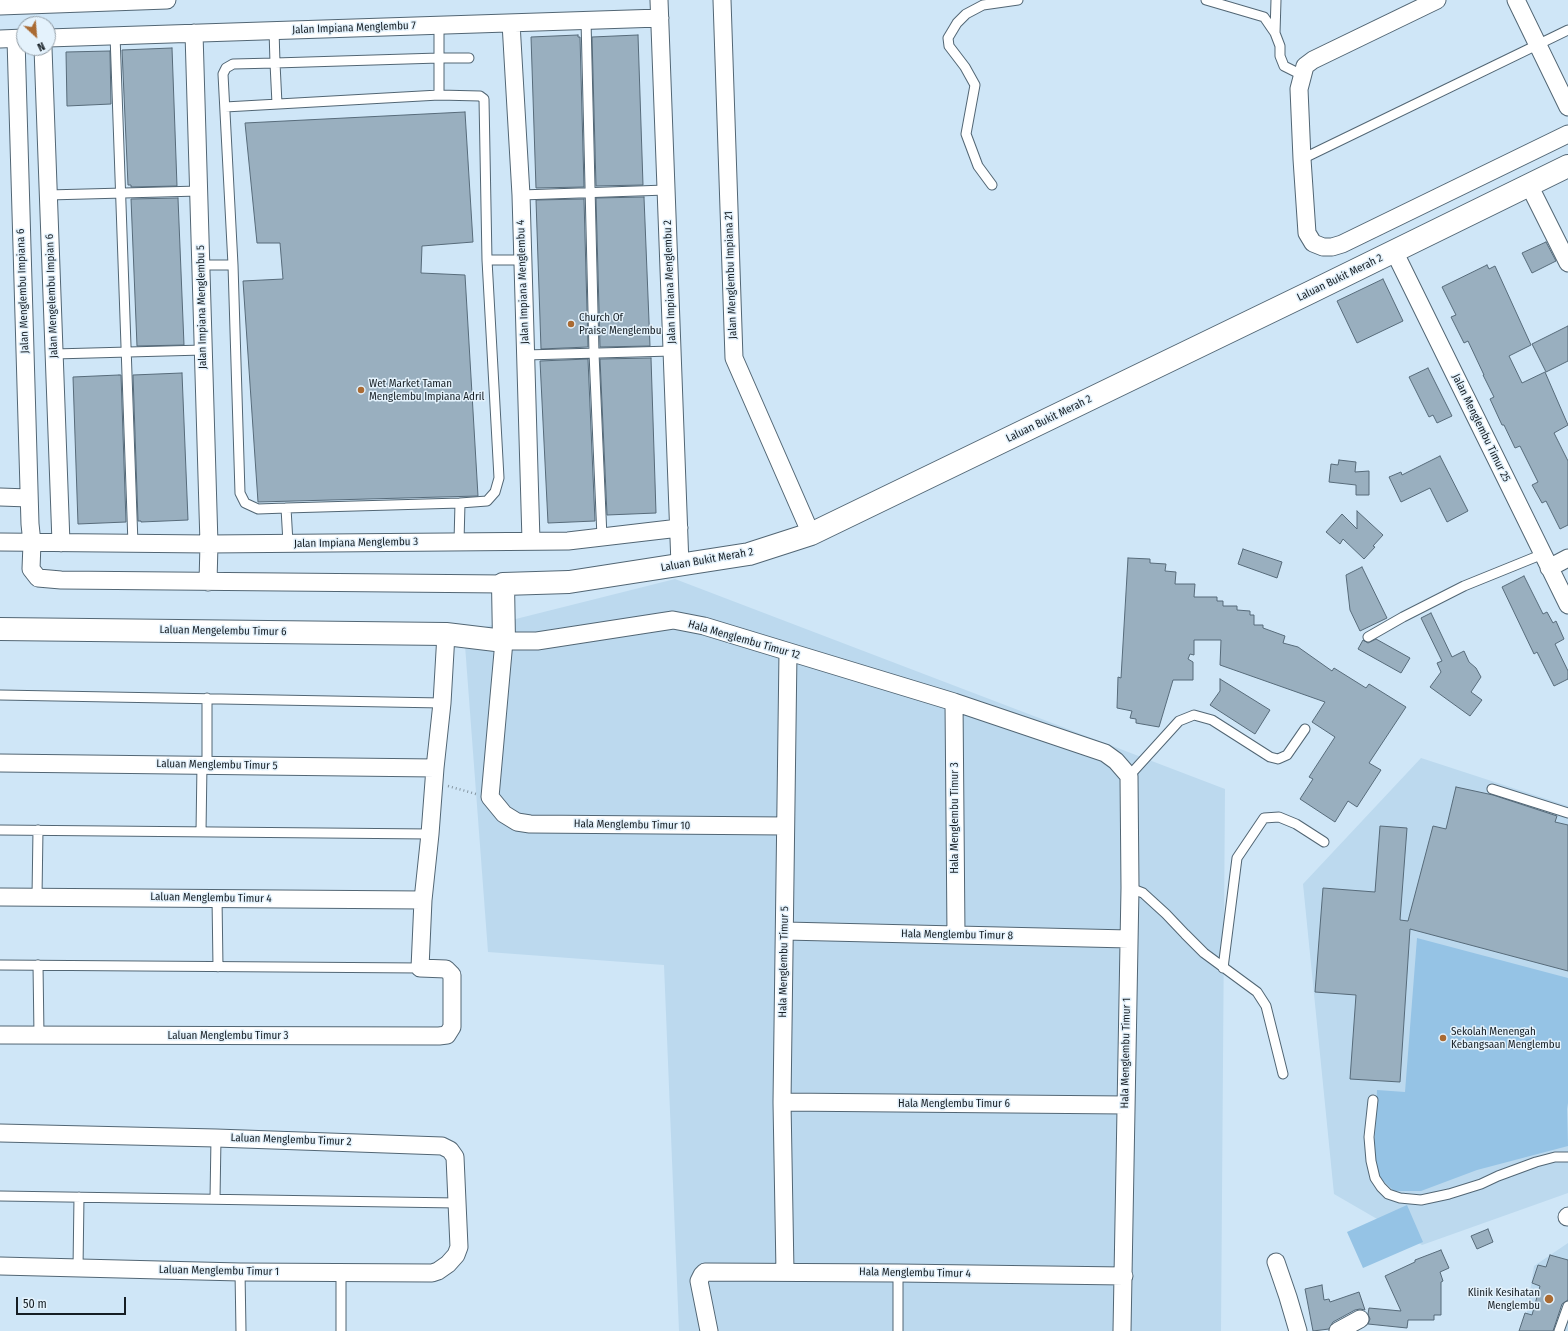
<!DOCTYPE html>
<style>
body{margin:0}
#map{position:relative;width:1568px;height:1331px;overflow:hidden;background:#cfe6f7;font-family:"Fira Sans Condensed",sans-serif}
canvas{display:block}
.north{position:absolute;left:16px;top:16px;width:40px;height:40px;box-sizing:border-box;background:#e4f2fc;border:1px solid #929da6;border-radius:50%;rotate:154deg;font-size:11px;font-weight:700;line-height:16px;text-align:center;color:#161e24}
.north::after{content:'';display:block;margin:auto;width:14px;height:18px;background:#aa6b33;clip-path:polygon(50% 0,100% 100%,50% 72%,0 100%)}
.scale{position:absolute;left:16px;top:1297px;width:110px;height:18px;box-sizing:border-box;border:2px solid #161e24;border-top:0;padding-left:5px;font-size:12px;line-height:14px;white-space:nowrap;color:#161e24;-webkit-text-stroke:3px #e4f2fc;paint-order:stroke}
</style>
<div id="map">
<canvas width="1568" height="1331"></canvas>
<div class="north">N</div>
<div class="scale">50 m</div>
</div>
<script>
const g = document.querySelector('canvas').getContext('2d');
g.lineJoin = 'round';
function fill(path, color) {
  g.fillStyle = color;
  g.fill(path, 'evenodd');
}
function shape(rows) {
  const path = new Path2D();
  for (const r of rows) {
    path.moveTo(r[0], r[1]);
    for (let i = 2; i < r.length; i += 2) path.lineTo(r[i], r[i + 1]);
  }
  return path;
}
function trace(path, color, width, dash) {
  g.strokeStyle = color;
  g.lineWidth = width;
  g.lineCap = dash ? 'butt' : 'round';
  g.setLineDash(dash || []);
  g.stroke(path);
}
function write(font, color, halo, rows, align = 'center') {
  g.font = font + ' "Fira Sans Condensed",sans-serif';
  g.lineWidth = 3;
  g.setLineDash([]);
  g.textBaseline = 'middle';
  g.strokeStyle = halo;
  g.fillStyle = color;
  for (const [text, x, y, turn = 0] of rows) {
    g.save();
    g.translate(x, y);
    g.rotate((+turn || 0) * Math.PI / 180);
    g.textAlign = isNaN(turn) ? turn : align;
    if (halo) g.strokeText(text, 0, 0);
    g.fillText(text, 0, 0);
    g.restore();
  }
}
const built = shape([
 [675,579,1225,789,1221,1331,679,1331,664,965,488,952,464,632],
 [1421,758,1568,806,1568,1193,1422,1245,1334,1194,1303,884],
 [1568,1243,1568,1331,1524,1331,1534,1266]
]);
const green = shape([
 [1417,938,1568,978,1568,1103,1567,1109,1568,1146,1477,1170,1421,1191,1394,1191,1378,1176,1374,1157,1377,1090,1405,1092],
 [1407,1205,1423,1242,1363,1268,1347,1232]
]);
const building = shape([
 [578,35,578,37,580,37,584,187,536,188,531,37,578,35],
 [638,35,643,185,596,186,592,37,638,35],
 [172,48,177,186,131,187,131,185,128,185,122,50,172,48],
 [110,51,111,104,67,106,66,52,110,51],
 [465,112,473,242,422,246,421,273,465,275,478,496,258,502,243,281,283,279,280,243,257,243,245,123,465,112],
 [644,197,650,346,600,347,596,198,644,197],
 [178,198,184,345,137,346,131,199,178,198],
 [584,199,588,347,541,349,536,200,584,199],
 [1546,242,1556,261,1532,273,1522,253,1546,242],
 [1487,265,1489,269,1495,266,1531,345,1509,356,1522,383,1545,372,1568,425,1554,433,1568,461,1568,525,1560,529,1546,501,1542,503,1532,485,1538,482,1520,446,1515,448,1504,425,1502,425,1490,399,1494,397,1483,375,1484,375,1468,341,1464,343,1451,317,1456,315,1442,287,1487,265],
 [1383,279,1403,321,1357,343,1337,301,1383,279],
 [1568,326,1568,361,1546,372,1532,344,1568,326],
 [651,358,656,513,607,515,600,359,651,358],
 [588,359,595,521,548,523,540,361,588,359],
 [1428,368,1452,416,1437,423,1433,415,1429,417,1409,377,1428,368],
 [182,373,188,520,141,522,141,521,138,521,133,375,182,373],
 [119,375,121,375,126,522,78,524,73,377,119,375],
 [1440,456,1468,511,1447,522,1430,488,1401,502,1389,477,1401,472,1402,475,1440,456],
 [1339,460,1356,462,1355,472,1369,471,1369,495,1356,495,1356,485,1329,482,1331,464,1338,465,1339,460],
 [1357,511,1383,535,1373,546,1375,547,1364,559,1343,539,1340,544,1326,532,1342,514,1357,529,1357,511],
 [1243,549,1282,562,1277,578,1238,564,1243,549],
 [1128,558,1150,559,1150,563,1166,564,1165,571,1176,572,1175,584,1195,584,1194,597,1217,597,1217,601,1223,601,1223,606,1237,606,1237,610,1250,611,1250,615,1254,615,1254,625,1263,625,1263,628,1285,636,1283,643,1298,647,1332,671,1334,668,1366,688,1369,684,1406,707,1369,763,1381,770,1357,807,1348,801,1335,822,1300,799,1313,779,1309,777,1335,737,1312,722,1325,702,1220,665,1221,640,1194,640,1194,655,1190,654,1188,659,1193,662,1193,680,1173,680,1159,727,1136,723,1136,719,1130,718,1132,711,1117,708,1118,677,1121,678,1128,558],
 [1362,567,1387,618,1360,631,1350,610,1346,575,1362,567],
 [1524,576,1543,614,1547,612,1553,623,1556,621,1564,639,1555,644,1568,671,1568,679,1554,686,1537,652,1534,654,1502,587,1524,576],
 [1431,613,1452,657,1464,651,1469,662,1476,668,1481,677,1471,692,1482,700,1470,716,1430,687,1441,672,1437,663,1442,661,1421,618,1431,613],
 [1376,639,1410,658,1401,673,1358,649,1363,640,1368,643,1376,639],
 [1220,679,1270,710,1255,734,1210,705,1220,691,1220,679],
 [1456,787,1493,795,1557,816,1555,822,1568,825,1568,971,1410,929,1400,1082,1350,1079,1356,995,1315,992,1323,888,1375,892,1380,826,1407,828,1400,920,1408,921,1433,826,1446,829,1456,787],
 [1488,1229,1493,1242,1477,1249,1471,1236,1488,1229],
 [1441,1250,1449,1268,1440,1272,1443,1281,1441,1282,1441,1315,1434,1315,1434,1320,1408,1320,1407,1328,1368,1324,1370,1319,1368,1314,1369,1308,1401,1311,1385,1276,1415,1262,1415,1260,1441,1250],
 [1550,1255,1568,1260,1568,1300,1562,1304,1553,1331,1519,1331,1525,1313,1532,1315,1540,1286,1532,1283,1538,1265,1546,1267,1550,1255],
 [1322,1285,1324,1300,1329,1299,1330,1302,1359,1292,1365,1310,1360,1309,1355,1310,1333,1322,1329,1329,1313,1331,1305,1289,1322,1285]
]);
const path = shape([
 [448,786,476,794]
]);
const lane = shape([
 [1206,0,1264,17,1275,33,1280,46,1280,56,1284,66,1302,75],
 [586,20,594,353,602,537],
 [1275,33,1276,0],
 [115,35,133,544],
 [469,58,439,58,439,95,480,96,484,99,487,260],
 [277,104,275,63,439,58,439,25],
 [225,107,439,95],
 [1302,159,1568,30],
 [992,185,978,166,966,134,975,85,965,67,949,46,948,38,957,23,966,14,983,5,1018,0],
 [48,195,199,191],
 [521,195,666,190],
 [201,265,233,265,240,493,245,503,258,509,286,508],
 [233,265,223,74,226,68,233,64,275,63,274,30],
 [54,354,203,350],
 [525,355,672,351],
 [459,542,460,503,487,501,495,492,499,478,487,260,523,260],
 [288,543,286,508,460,503],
 [1368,637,1403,617,1464,586,1543,554],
 [0,695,442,703],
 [207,698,207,764],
 [1129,776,1179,721,1194,715,1212,720,1270,757,1278,759,1287,755,1305,729],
 [1492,789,1568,813],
 [0,830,430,834],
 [201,832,202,764],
 [1130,888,1143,893,1166,914,1185,934,1204,953,1257,992,1266,1006,1283,1074],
 [37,896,38,830],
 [217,898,218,967],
 [0,965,420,968],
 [38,965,39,1035],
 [1223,968,1237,858,1264,818,1279,817,1296,824,1324,842],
 [1373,1100,1369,1137,1371,1161,1375,1178,1381,1187,1388,1194,1400,1198,1421,1200,1449,1194,1481,1184,1498,1176,1536,1162,1555,1157,1568,1157],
 [0,1196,457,1203],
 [215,1199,216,1138],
 [78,1268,79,1197],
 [240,1272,241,1331],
 [341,1272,341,1331],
 [898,1331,898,1273],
 [1559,1331,1568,1306]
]);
const street = shape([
 [659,0,680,565],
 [722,0,734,358,811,534],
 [1437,0,1313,60,1305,66,1299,89,1302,159,1307,233,1313,243,1323,247,1332,247,1342,244,1568,134],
 [1516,0,1568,107],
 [0,6,167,0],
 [511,23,521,195,531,541],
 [194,33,209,544,208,582],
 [48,38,660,18],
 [0,39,24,38],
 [16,39,30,524,32,543,31,569,38,578,61,580,503,584],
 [43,48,61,543],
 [1529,185,1568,263],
 [1394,251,1568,605],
 [0,497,29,498],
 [0,542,209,544,568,541,679,528],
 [1549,568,1568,558],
 [954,702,956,935],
 [0,763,435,768],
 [785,826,530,824,517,822,504,814,490,797,504,641,537,641,673,620,704,626,954,702,1105,753,1116,761,1129,776,1130,888,1122,1331],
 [0,897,423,900],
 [785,931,1129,939],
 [0,1035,439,1036,447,1035,452,1027,452,975,446,969,420,968,423,900,430,834,435,768,442,703,446,634],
 [782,1102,1125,1105],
 [0,1133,216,1138,442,1146,450,1150,455,1157,459,1247,456,1255,448,1264,438,1271,432,1273,240,1272,0,1266],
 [1567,1217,1568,1216],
 [1276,1262,1288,1297,1298,1331],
 [785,1272,782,1102,788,652],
 [709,1331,699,1281,702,1275,705,1272,898,1273,1124,1276],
 [1338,1331,1360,1319]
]);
const secondary = shape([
 [0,629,446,634,504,641,503,584,569,582,749,554,811,534,1311,292,1568,166]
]);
const markers = [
 [571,324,4,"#aa6b33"],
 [361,390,4,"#aa6b33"],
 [1443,1038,4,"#aa6b33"],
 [1549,1299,5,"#aa6b33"]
];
const streetNames = [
 ["Jalan Impiana Menglembu 7",354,28,-2],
 ["Jalan Menglembu Impiana 21",731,275,-92],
 ["Laluan Bukit Merah 2",1340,278,-26],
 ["Jalan Impiana Menglembu 4",523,282,-92],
 ["Jalan Impiana Menglembu 2",670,282,-92],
 ["Jalan Menglembu Impiana 6",23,291,-92],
 ["Jalan Mengelembu Impian 6",52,296,-92],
 ["Jalan Impiana Menglembu 5",202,307,-91],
 ["Laluan Bukit Merah 2",1049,419,-26],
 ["Jalan Menglembu Timur 25",1481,428,64],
 ["Jalan Impiana Menglembu 3",356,543,-1],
 ["Laluan Bukit Merah 2",707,560,-10],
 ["Laluan Mengelembu Timur 6",223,631,1],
 ["Hala Menglembu Timur 12",744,640,16],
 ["Laluan Menglembu Timur 5",217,765,1],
 ["Hala Menglembu Timur 3",955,818,-90],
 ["Hala Menglembu Timur 10",632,825,1],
 ["Laluan Menglembu Timur 4",211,898,1],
 ["Hala Menglembu Timur 8",957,935,1],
 ["Hala Menglembu Timur 5",784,962,-89],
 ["Laluan Menglembu Timur 3",228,1036],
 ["Hala Menglembu Timur 1",1126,1053,-89],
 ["Hala Menglembu Timur 6",954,1104],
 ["Laluan Menglembu Timur 2",291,1140,2],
 ["Laluan Menglembu Timur 1",219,1271,1],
 ["Hala Menglembu Timur 4",915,1273,1]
];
const poiNames = [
 ["Church Of",579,318],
 ["Praise Menglembu",579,331],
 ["Wet Market Taman",369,384],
 ["Menglembu Impiana Adril",369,397],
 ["Sekolah Menengah",1451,1032],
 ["Kebangsaan Menglembu",1451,1045],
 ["Klinik Kesihatan",1540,1293,"right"],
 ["Menglembu",1540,1306,"right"]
];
fill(built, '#bcd9ee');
fill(green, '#95c3e5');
fill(building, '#99afbf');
trace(building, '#576b7a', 1);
trace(lane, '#526674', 11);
trace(street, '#526674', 19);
trace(secondary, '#526674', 24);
trace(path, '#8495a1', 2.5, [1, 3]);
trace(lane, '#fff', 9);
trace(street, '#fff', 17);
trace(secondary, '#fff', 22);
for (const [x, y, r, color] of markers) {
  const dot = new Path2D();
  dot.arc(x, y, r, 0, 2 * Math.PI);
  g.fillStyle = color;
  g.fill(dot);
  trace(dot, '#e4f2fc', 1.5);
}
write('11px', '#161e24', '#e4f2fc', streetNames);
write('11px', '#161e24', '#e4f2fc', poiNames, 'left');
</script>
